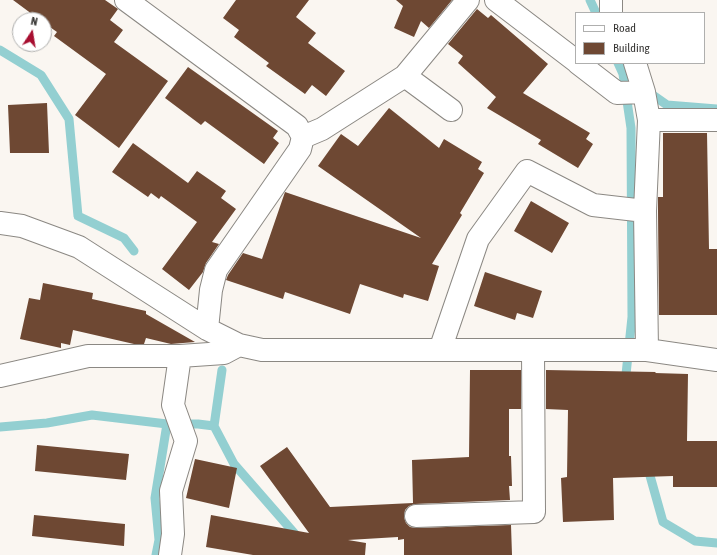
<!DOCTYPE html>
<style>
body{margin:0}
#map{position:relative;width:717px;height:555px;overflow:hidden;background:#faf6f1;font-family:"Asap Condensed",sans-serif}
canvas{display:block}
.legend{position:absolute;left:575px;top:12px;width:130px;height:52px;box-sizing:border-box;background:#fff;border:1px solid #afafae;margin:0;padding:5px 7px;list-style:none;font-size:12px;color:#383735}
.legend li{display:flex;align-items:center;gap:8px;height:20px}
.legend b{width:20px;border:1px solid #afafae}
.north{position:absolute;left:12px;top:12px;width:40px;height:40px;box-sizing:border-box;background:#fff;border:1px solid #afafae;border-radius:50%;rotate:12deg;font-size:11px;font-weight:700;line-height:16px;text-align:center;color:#383735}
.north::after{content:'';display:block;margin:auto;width:14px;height:18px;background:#a70e30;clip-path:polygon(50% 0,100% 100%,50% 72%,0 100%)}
</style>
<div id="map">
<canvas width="717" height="555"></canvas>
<ul class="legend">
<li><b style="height:5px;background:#fff"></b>Road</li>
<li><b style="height:11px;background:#6e4833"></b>Building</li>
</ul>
<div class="north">N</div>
</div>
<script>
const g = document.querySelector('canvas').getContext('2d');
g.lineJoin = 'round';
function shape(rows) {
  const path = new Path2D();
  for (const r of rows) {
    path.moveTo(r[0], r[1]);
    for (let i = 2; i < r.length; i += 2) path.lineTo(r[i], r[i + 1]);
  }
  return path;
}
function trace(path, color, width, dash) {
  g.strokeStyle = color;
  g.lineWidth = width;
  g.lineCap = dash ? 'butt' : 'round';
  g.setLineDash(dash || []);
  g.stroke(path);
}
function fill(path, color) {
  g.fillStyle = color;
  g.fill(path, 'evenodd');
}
const stream = shape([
 [590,0,596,13],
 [0,50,41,75,69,119,78,216,124,238,134,251],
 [618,63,623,74,631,128,632,317,625,384],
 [647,91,667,105,717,109],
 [222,370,214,426,234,464,295,534,296,555],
 [0,427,47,423,92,415,167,424,198,424,214,426],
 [647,465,663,522,695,541,717,543],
 [156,555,159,540,155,498,167,424]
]);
const building = shape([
 [13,0,105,0,118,9,110,20,123,30,114,42,168,81,119,148,75,115,106,74,54,36,57,32,44,23,44,20,40,20],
 [236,0,309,0,296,17,316,33,308,43,345,71,326,96,312,85,305,94,266,66,269,63,234,37,239,30,223,18],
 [396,0,452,0,429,28,421,21,414,37,394,28,403,6],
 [477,9,488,18,491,15,548,64,523,93,590,133,586,139,593,144,578,168,538,144,541,140,487,108,496,97,458,63,463,56,448,44],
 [188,67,278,131,273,138,279,143,264,164,205,121,201,125,165,98],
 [47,103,49,153,10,153,8,105],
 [389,108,439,148,444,139,482,162,478,169,484,173,460,213,462,215,432,264,439,266,428,301,404,294,403,298,360,284,350,314,285,292,283,299,226,280,228,275,243,253,262,259,285,192,421,238,318,166,341,134,358,146],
 [663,133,707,133,709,249,717,249,717,315,659,315,658,211,658,197,663,197],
 [133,143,188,183,197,171,226,191,221,198,236,209,212,242,219,244,206,263,203,272,189,290,162,269,197,222,161,196,159,199,151,193,148,197,112,172],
 [531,201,569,223,552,253,514,231],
 [485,272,542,291,533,318,517,313,515,320,474,306],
 [43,283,93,293,92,299,146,311,146,314,195,342,171,344,146,338,144,344,134,344,73,330,70,345,61,343,61,348,20,339,29,298,40,300],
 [470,370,521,370,521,409,509,409,509,456,511,456,512,486,509,486,510,500,415,504,409,506,405,510,404,517,406,523,410,527,416,528,511,525,512,555,404,555,404,539,398,540,398,537,348,540,366,543,365,555,253,555,206,547,211,515,309,533,260,466,287,447,330,507,413,503,412,460,469,457],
 [546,370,656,372,655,373,688,374,687,441,717,441,717,487,673,487,673,476,613,478,614,520,563,522,561,478,567,477,568,410,546,409],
 [37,445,129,454,126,480,35,471],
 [195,459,237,468,229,508,186,498],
 [34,515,125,524,124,546,32,536]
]);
const minor = shape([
 [126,0,297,126,303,137,300,149,216,270,211,290,207,329],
 [496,0,576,61],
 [611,13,611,0],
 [578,63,617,93,644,92],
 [635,63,644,92,649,120,645,211,647,350],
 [405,76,451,110],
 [649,120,717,120],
 [303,137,322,129,405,76,468,0],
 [0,223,22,226,79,247,207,329,239,345,262,350,647,350,717,360],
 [440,350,478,239,527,171,593,205,645,211],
 [0,376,88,356,180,356,224,353,239,345],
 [416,516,534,512,533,351],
 [170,555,173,534,171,491,186,441,173,405,180,356]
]);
trace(stream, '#93cfd1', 9);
fill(building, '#6e4833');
trace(minor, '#8b8883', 24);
trace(minor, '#fff', 22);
</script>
